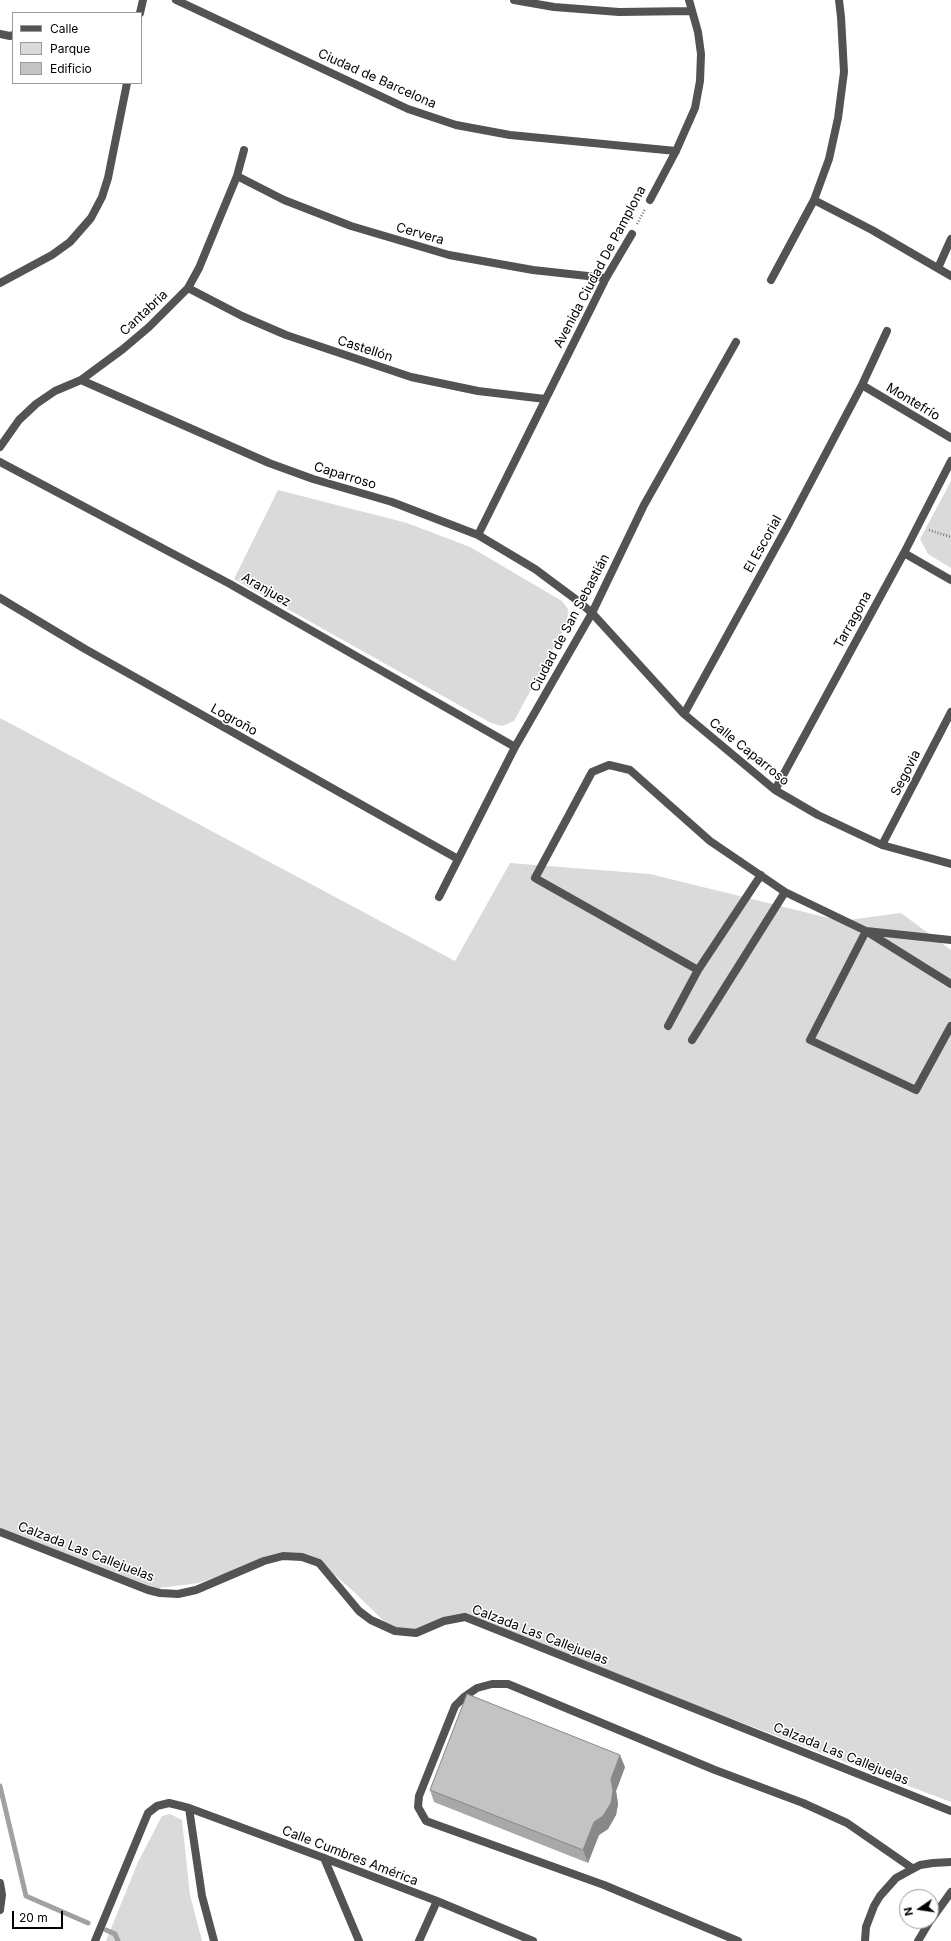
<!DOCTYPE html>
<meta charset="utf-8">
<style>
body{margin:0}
#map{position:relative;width:951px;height:1941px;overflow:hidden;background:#fff;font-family:Inter,sans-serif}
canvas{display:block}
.legend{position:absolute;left:12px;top:12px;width:130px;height:72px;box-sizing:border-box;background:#fff;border:1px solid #999;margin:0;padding:5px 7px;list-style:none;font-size:12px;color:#000}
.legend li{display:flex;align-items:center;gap:8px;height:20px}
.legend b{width:20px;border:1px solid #999}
.north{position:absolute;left:899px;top:1889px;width:40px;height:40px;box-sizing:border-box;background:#fff;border:1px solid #999;border-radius:50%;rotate:257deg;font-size:11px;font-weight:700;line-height:16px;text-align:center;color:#000}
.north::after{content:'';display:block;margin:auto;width:14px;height:18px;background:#000;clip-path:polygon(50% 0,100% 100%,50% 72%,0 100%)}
.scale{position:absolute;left:12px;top:1911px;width:51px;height:18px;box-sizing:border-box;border:2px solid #000;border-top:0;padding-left:5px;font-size:12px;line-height:14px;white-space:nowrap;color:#000;-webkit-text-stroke:3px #fff;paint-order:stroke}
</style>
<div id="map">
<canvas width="951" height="1941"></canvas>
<ul class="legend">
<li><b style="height:5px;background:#535353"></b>Calle</li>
<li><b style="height:11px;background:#dadada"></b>Parque</li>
<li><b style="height:11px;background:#c3c3c3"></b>Edificio</li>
</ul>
<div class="north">N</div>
<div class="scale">20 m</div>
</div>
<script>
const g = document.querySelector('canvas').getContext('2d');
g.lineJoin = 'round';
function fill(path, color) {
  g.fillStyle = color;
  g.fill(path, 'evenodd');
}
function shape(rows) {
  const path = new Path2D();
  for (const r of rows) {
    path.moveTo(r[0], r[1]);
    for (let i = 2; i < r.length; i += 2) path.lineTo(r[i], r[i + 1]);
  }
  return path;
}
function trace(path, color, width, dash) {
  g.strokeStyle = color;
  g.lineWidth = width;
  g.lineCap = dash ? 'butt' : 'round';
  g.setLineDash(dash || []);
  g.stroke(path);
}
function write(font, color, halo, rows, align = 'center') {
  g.font = font + ' Inter,sans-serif';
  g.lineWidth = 3;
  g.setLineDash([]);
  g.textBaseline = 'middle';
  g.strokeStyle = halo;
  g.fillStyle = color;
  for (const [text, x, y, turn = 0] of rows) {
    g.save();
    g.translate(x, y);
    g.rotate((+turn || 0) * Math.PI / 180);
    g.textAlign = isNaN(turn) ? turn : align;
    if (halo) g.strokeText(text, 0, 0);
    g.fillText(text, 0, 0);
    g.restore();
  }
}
const green = shape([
 [951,481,951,568,928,554,920,539],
 [278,490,407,523,470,547,562,601,568,609,567,623,514,721,502,726,491,723,234,579],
 [0,718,455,961,510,863,650,874,841,921,901,913,951,950,951,1802,458,1615,418,1632,390,1627,354,1592,320,1562,274,1556,199,1583,152,1589,0,1529],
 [170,1814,182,1820,190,1895,202,1941,106,1941,138,1862,162,1816]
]);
const stream = shape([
 [0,1786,26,1896,88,1923],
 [106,1930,115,1934,118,1941]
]);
const path = shape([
 [637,224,645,209],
 [929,530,951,537]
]);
const service = shape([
 [738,1941,604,1885,426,1821,418,1807,419,1796,455,1706,464,1697,477,1688,492,1684,508,1684,715,1770,803,1803,847,1823,912,1868],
 [865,1941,866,1927,874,1906,880,1896,896,1878,920,1865,933,1863,951,1862]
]);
const minor = shape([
 [176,0,408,109,456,125,510,135,676,151],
 [514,0,554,7,619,12,692,11],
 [140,13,143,0],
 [0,34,10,36,13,35],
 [237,176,284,200,351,226,449,255,533,270,606,278],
 [650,200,676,151,695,108,700,81,701,54,698,32,689,0],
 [814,200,872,230,951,276],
 [938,268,951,239],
 [771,280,814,200,829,159,838,118,844,72,841,17,839,0],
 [0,283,52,255,70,242,91,218,102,197,108,178,127,83],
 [188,288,242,316,286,335,411,377,478,391,545,399],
 [81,380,269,463,313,479,392,502,478,535,535,569,578,601,592,613,684,714,775,790,818,815,882,845,951,864],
 [862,385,951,438],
 [0,447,19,420,36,404,55,391,81,380,123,349,149,327,188,288,199,268,237,176,244,150],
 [0,462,230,584,515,747],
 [478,535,606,278,632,234],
 [904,553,951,580],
 [0,598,85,649,458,859],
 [684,714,787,527,862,385,887,331],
 [775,790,904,553,951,461],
 [882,845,951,712],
 [439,897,515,747,592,613,644,505,736,342],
 [951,940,866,931,810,1040,916,1090,951,1026],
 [698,970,761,875],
 [668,1026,698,970,535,878,592,772,609,765,630,770,710,841,785,892,866,931,951,984],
 [692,1040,785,892],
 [0,1532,148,1590,160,1593,178,1594,196,1590,264,1561,283,1556,302,1557,319,1563,359,1611,371,1620,395,1631,416,1633,444,1621,465,1617,951,1811],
 [189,1808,202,1896,214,1941],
 [324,1858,359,1941],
 [0,1883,2,1895,0,1910],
 [95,1941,148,1813,157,1806,169,1803,189,1808,324,1858,437,1901,533,1941],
 [419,1941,437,1901]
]);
const tertiary = shape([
 [931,1920,951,1892],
 [918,1941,930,1921]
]);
const wall = shape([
 [625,1767,616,1791,618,1804,616,1815,608,1829,599,1835,588,1863,434,1802,430,1790]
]);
const shadedWall = shape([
 [620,1755,625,1767,616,1791,618,1804,616,1815,608,1829,599,1835,588,1863,583,1850]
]);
const building = shape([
 [467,1694,620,1755,611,1779,613,1791,611,1803,603,1816,594,1822,583,1850,430,1790,467,1694]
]);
const streetNames = [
 ["Ciudad de Barcelona",377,79,24],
 ["Cervera",420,234,16],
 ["Avenida Ciudad De Pamplona",600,267,-62],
 ["Cantabria",144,313,-43],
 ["Castellón",365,349,18],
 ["Montefrío",913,402,31],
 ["Caparroso",345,476,17],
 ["El Escorial",763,544,-61],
 ["Aranjuez",266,590,30],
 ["Tarragona",853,620,-61],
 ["Ciudad de San Sebastián",570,623,-62],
 ["Logroño",234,720,29],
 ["Calle Caparroso",749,752,39],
 ["Segovia",906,773,-63],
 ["Calzada Las Callejuelas",86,1552,21],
 ["Calzada Las Callejuelas",540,1635,21],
 ["Calzada Las Callejuelas",841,1754,22],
 ["Calle Cumbres América",350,1856,21]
];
fill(green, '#dadada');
trace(stream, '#a1a1a1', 5);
trace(path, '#757575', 2.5, [1, 2]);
trace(service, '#535353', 8);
trace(minor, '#535353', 8);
trace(tertiary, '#535353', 8);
fill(wall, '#a8a8a8');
fill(shadedWall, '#888');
fill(building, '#c3c3c3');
trace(building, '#888', 1);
write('13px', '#000', '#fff', streetNames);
</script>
